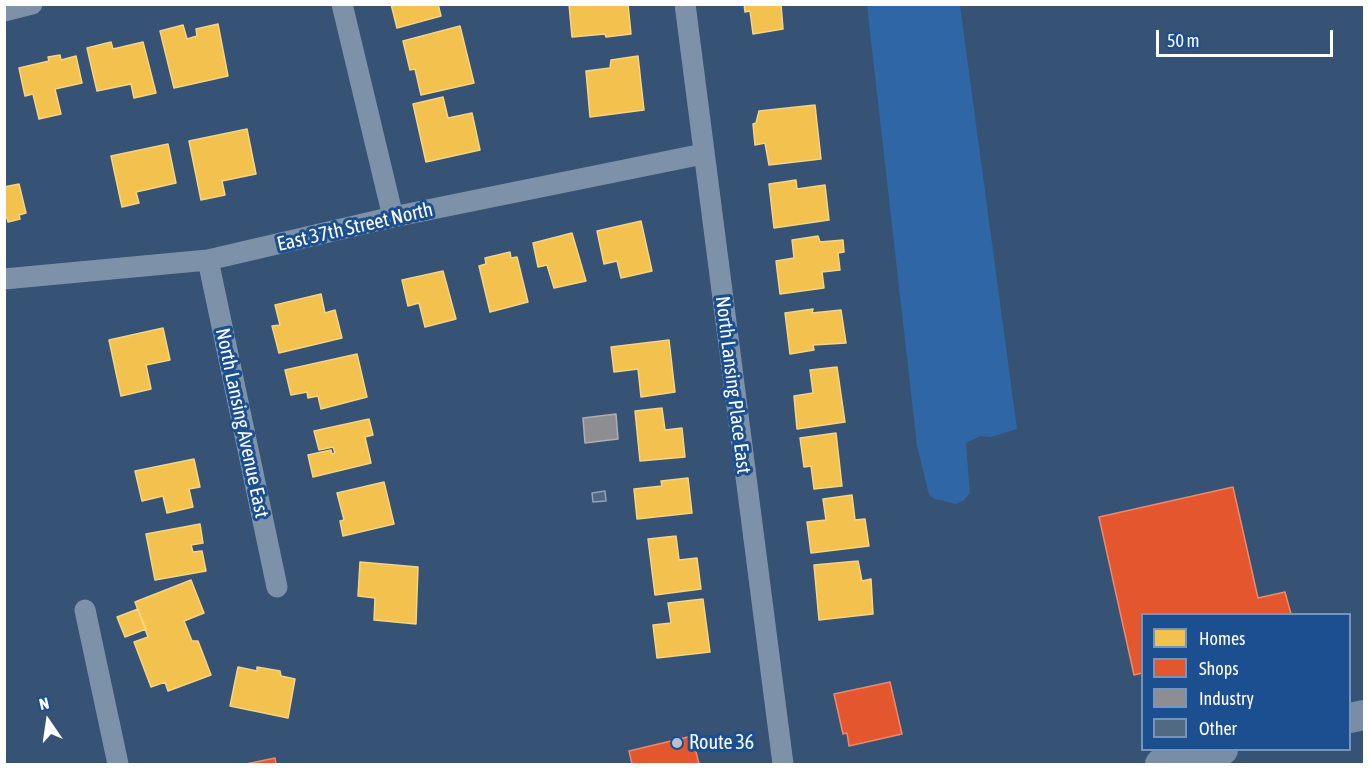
<!DOCTYPE html>
<style>
body{margin:0}
#map{position:relative;width:1369px;height:769px;overflow:hidden;background:#365274;font-family:"Asap Condensed",sans-serif}
canvas{display:block}
.frame{position:absolute;inset:0;border:6px solid #fff;pointer-events:none}
.legend{position:absolute;left:1141px;top:613px;width:210px;height:138px;box-sizing:border-box;background:#1b4f8f;border:2px solid #7695bc;margin:0;padding:8px 10px;list-style:none;font-size:18px;color:#fff}
.legend li{display:flex;align-items:center;gap:12px;height:30px}
.legend b{width:30px;border:2px solid #7695bc}
.north{position:absolute;left:18px;top:691px;width:60px;height:60px;-webkit-text-stroke:4px #1b4f8f;paint-order:stroke;rotate:347deg;font-size:16px;font-weight:700;line-height:24px;text-align:center;color:#fff}
.north::after{content:'';display:block;margin:auto;width:21px;height:27px;background:#fff;clip-path:polygon(50% 0,100% 100%,50% 72%,0 100%)}
.scale{position:absolute;left:1156px;top:30px;width:177px;height:27px;box-sizing:border-box;border:3px solid #fff;border-top:0;padding-left:8px;font-size:18px;line-height:21px;white-space:nowrap;color:#fff;-webkit-text-stroke:4px #1b4f8f;paint-order:stroke}
</style>
<div id="map">
<canvas width="1369" height="769"></canvas>
<div class="frame"></div>
<ul class="legend">
<li><b style="height:16px;background:#f2c14e"></b>Homes</li>
<li><b style="height:16px;background:#e4572e"></b>Shops</li>
<li><b style="height:16px;background:#8d8d92"></b>Industry</li>
<li><b style="height:16px;background:#526984"></b>Other</li>
</ul>
<div class="north">N</div>
<div class="scale">50 m</div>
</div>
<script>
const g = document.querySelector('canvas').getContext('2d');
g.lineJoin = 'round';
function fill(path, color) {
  g.fillStyle = color;
  g.fill(path, 'evenodd');
}
function shape(rows) {
  const path = new Path2D();
  for (const r of rows) {
    path.moveTo(r[0], r[1]);
    for (let i = 2; i < r.length; i += 2) path.lineTo(r[i], r[i + 1]);
  }
  return path;
}
function trace(path, color, width, dash) {
  g.strokeStyle = color;
  g.lineWidth = width;
  g.lineCap = dash ? 'butt' : 'round';
  g.setLineDash(dash || []);
  g.stroke(path);
}
function write(font, color, halo, rows, align = 'center') {
  g.font = font + ' "Asap Condensed",sans-serif';
  g.lineWidth = 6;
  g.setLineDash([]);
  g.textBaseline = 'middle';
  g.strokeStyle = halo;
  g.fillStyle = color;
  for (const [text, x, y, turn = 0] of rows) {
    g.save();
    g.translate(x, y);
    g.rotate((+turn || 0) * Math.PI / 180);
    g.textAlign = isNaN(turn) ? turn : align;
    if (halo) g.strokeText(text, 0, 0);
    g.fillText(text, 0, 0);
    g.restore();
  }
}
const green = shape([
 [867,5,960,5,1017,429,991,437,981,436,966,443,970,493,964,500,956,504,935,499,929,495,917,446]
]);
const homes = shape([
 [391,4,438,4,441,16,397,28,391,4],
 [569,4,628,4,631,34,606,37,605,34,572,37,569,4],
 [744,4,781,4,783,29,753,34,750,11,745,12,744,4],
 [218,24,228,76,174,88,160,31,183,25,187,39,197,36,196,29,218,24],
 [460,26,474,83,421,95,415,69,410,70,403,41,460,26],
 [111,42,113,49,143,42,156,93,134,98,131,84,97,91,87,48,111,42],
 [60,55,61,60,76,56,82,83,55,89,61,114,39,119,33,94,25,96,19,68,49,61,48,57,60,55],
 [638,56,644,110,590,117,586,71,610,68,611,60,638,56],
 [443,97,448,118,472,113,480,150,426,162,413,104,443,97],
 [815,105,821,159,769,165,765,143,755,145,753,124,756,123,759,111,815,105],
 [247,129,256,174,222,181,225,195,201,200,189,141,247,129],
 [168,144,176,183,136,192,139,203,122,207,111,156,168,144],
 [796,180,797,189,825,185,829,220,774,228,769,184,796,180],
 [19,184,26,213,19,215,20,219,8,222,7,218,4,218,4,187,19,184],
 [641,221,652,271,621,278,617,261,604,264,597,231,641,221],
 [572,233,586,281,554,288,547,265,538,267,533,243,572,233],
 [818,236,820,242,843,240,844,252,838,253,840,270,822,272,824,288,780,294,776,261,794,258,792,240,818,236],
 [510,252,511,258,517,257,528,302,490,312,479,266,486,264,485,258,510,252],
 [443,271,456,319,425,327,419,303,408,306,402,280,443,271],
 [321,294,325,313,335,310,342,338,279,353,272,326,280,325,275,305,321,294],
 [813,309,812,313,841,310,846,343,813,345,814,350,790,354,785,313,813,309],
 [163,328,170,360,146,365,151,389,121,396,109,340,163,328],
 [669,340,675,392,641,397,638,369,614,372,611,347,669,340],
 [357,354,367,397,321,409,318,396,308,398,307,392,291,395,285,370,357,354],
 [837,367,845,422,797,429,794,396,813,393,810,370,837,367],
 [662,408,665,430,682,428,685,457,640,461,635,411,662,408],
 [369,419,373,435,365,437,371,463,313,477,308,455,331,450,332,454,335,453,333,447,319,450,314,431,369,419],
 [836,433,842,486,814,489,811,466,804,467,800,438,836,433],
 [194,459,200,487,189,489,193,507,167,513,163,496,142,501,135,471,194,459],
 [688,478,692,513,637,519,634,489,662,486,661,481,688,478],
 [384,482,394,524,343,536,340,521,344,520,337,493,384,482],
 [852,495,855,520,865,519,869,546,811,553,807,522,826,520,823,499,852,495],
 [200,524,203,543,191,545,193,552,202,551,206,571,155,580,146,534,200,524],
 [676,536,679,560,697,558,701,589,655,595,648,539,676,536],
 [858,561,862,581,871,579,873,614,819,620,814,565,858,561],
 [360,562,418,567,416,624,374,620,375,598,358,596,360,562],
 [191,580,204,613,184,621,192,641,198,641,211,675,168,691,165,682,151,687,134,642,148,637,135,602,191,580],
 [703,599,710,652,657,658,653,625,671,623,668,603,703,599],
 [138,609,146,629,125,637,117,617,138,609],
 [238,667,257,671,257,667,280,671,281,676,295,679,288,718,230,706,238,667]
]);
const shops = shape([
 [1233,487,1258,598,1285,592,1291,614,1142,614,1142,673,1134,675,1099,517,1233,487],
 [890,682,902,734,849,746,847,733,843,734,834,694,890,682],
 [692,736,699,764,632,764,629,751,692,736],
 [275,758,276,764,246,764,275,758]
]);
const industry = shape([
 [616,414,618,439,585,443,583,418,616,414]
]);
const building = shape([
 [605,491,606,501,593,502,592,493,605,491]
]);
const street = shape([
 [342,4,393,217],
 [685,4,783,764],
 [4,11,32,4],
 [208,260,277,587],
 [4,279,208,260,393,217,703,154],
 [85,610,118,764]
]);
const secondary = shape([
 [1350,718,1364,715],
 [1160,764,1223,750]
]);
const markers = [
 [677,743,6,"#b9c2ce"]
];
const streetNames = [
 ["East 37th Street North",355,227,-13],
 ["North Lansing Place East",733,385,83],
 ["North Lansing Avenue East",242,423,78]
];
const poiNames = [
 ["Route 36",689,743]
];
fill(green, '#2f66a5');
fill(homes, '#f2c14e');
trace(homes, '#f6d483', 1.5);
fill(shops, '#e4572e');
trace(shops, '#ec896d', 1.5);
fill(industry, '#8d8d92');
trace(industry, '#afafb3', 1.5);
fill(building, '#526984');
trace(building, '#92a2b6', 1.5);
trace(street, '#7d92a8', 21);
trace(secondary, '#798da4', 30);
for (const [x, y, r, color] of markers) {
  const dot = new Path2D();
  dot.arc(x, y, r, 0, 2 * Math.PI);
  g.fillStyle = color;
  g.fill(dot);
  trace(dot, '#1b4f8f', 2);
}
write('20px', '#fff', '#1b4f8f', streetNames);
write('20px', '#fff', '#1b4f8f', poiNames, 'left');
</script>
